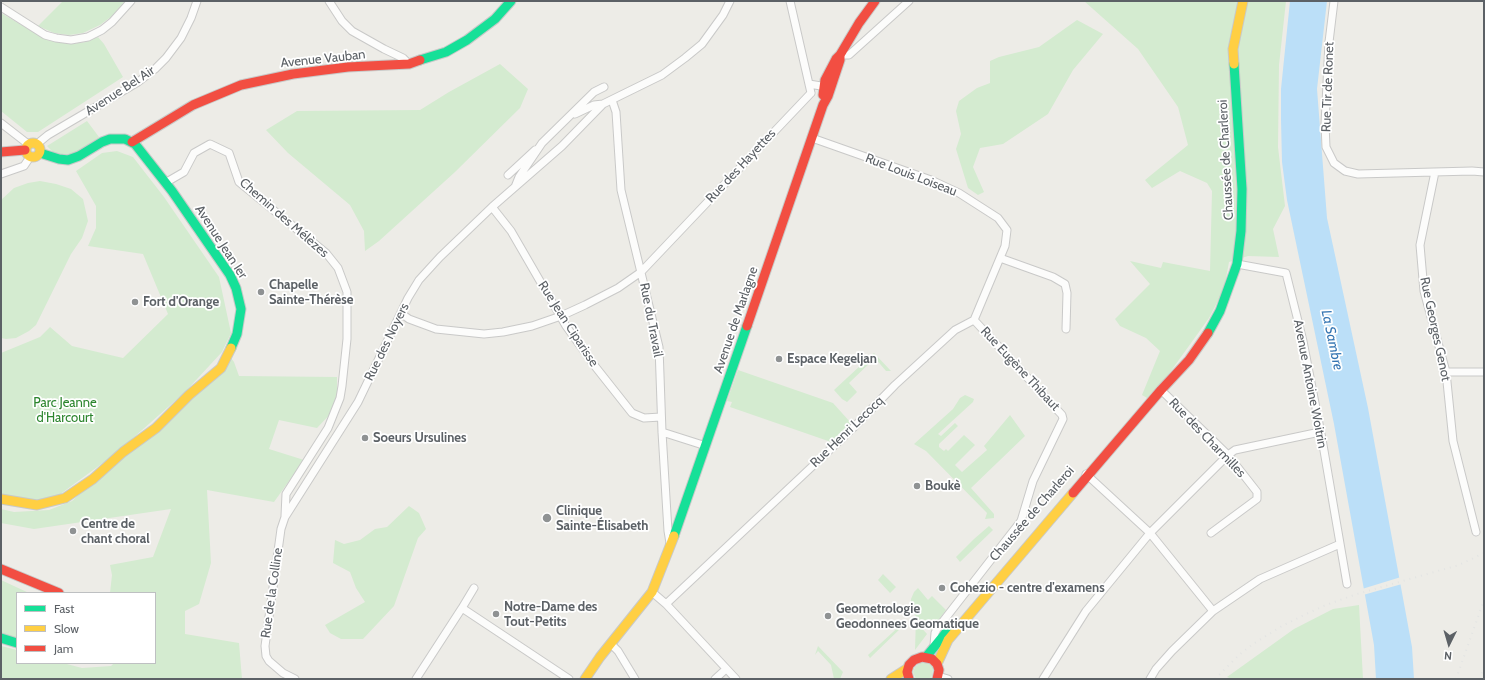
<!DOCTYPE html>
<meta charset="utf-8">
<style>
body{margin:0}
#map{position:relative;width:1485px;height:680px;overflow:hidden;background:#edece7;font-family:Cabin,sans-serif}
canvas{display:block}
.frame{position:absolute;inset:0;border:2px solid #5c6166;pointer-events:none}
.legend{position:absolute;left:16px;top:592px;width:140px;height:72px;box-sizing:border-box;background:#fff;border:1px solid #bec0c2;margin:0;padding:5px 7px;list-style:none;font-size:12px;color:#5c6166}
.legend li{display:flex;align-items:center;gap:8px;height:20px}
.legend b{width:20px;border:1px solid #bec0c2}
.north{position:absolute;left:1429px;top:624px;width:40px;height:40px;-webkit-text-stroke:3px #fff;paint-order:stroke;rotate:185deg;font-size:11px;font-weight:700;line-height:16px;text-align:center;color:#5c6166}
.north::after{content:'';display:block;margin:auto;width:14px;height:18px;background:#5c6166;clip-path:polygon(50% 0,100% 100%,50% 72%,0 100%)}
</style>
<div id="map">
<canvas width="1485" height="680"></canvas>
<div class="frame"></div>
<ul class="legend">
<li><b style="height:5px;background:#16e098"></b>Fast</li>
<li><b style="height:5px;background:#ffcf43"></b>Slow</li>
<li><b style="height:5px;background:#f24e42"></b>Jam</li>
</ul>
<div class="north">N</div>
</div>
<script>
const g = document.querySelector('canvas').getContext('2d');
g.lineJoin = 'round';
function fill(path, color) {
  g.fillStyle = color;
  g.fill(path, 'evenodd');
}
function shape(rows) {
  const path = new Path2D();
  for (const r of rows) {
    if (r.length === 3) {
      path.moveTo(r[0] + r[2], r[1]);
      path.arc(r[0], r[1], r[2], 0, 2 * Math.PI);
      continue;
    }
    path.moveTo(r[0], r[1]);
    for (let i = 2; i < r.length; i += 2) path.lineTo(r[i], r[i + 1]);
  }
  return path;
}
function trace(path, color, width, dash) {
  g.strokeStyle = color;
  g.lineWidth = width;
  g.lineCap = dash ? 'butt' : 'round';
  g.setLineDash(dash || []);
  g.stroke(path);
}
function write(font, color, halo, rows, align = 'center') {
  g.font = font + ' Cabin,sans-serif';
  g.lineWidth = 3.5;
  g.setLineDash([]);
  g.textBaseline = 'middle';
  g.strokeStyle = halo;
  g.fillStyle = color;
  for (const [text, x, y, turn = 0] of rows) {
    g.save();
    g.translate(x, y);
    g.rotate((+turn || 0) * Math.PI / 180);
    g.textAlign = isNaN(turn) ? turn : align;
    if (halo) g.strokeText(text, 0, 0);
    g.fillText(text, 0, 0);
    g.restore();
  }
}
const green = shape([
 [63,1,125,1,112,16,100,25,83,33,69,35,54,33,38,26],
 [1084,1,1286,1,1279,65,1278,147,1285,206,1273,229,1279,257,1248,256,1229,262,1224,289,1209,318,1168,375,1147,398,1142,395,1160,351,1146,338,1120,326,1115,319,1150,284,1130,261,1161,268,1163,262,1210,271,1212,191,1207,183,1180,171,1152,188,1145,180,1188,145,1178,107,1138,49],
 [1,13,47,40,71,44,86,42,98,37,104,44,123,77,38,132,27,132,1,111],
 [1077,20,1103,34,1073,70,1048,114,1003,144,980,148,973,167,984,192,978,195,968,188,956,149,961,134,956,111,959,101,977,88,990,83,990,61,999,57,1039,47],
 [500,64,528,89,520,108,455,172,379,241,365,251,364,231,350,205,288,153,266,130,297,111,420,110,449,92],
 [87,121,99,137,71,157,54,153,47,146],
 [117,151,133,157,164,197,219,277,231,333,222,352,185,392,115,454,55,498,39,502,1,502,1,353,40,337,50,327,72,346,123,358,168,314,143,254,88,246,96,228,96,206,76,171,102,153],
 [40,181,56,184,71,189,83,199,88,221,82,238,71,254,36,325,29,331,16,338,6,339,1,338,1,200,14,188,28,183],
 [874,353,891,371,886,371,875,358,849,383,857,392,847,402,842,399,834,390],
 [231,358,234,362,239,376,337,377,337,407,317,428,279,420,269,449,304,460,274,502,207,490,211,563,199,604,185,611,185,634,239,643,242,679,1,679,1,646,17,650,17,663,63,663,82,668,111,666,114,663,155,663,155,593,110,593,112,575,110,565,153,557,171,509,34,529,1,523,1,509,14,512,49,510,72,501],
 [738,370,833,403,851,423,831,442,730,407,732,402,727,401],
 [965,395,974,399,973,402,938,434,941,436,955,423,958,426,939,444,939,447,944,451,946,449,948,451,964,435,975,445,955,465,962,472,987,450,984,446,1010,415,1025,436,971,488,994,514,994,518,985,519,987,513,926,451,914,444,953,409,960,398],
 [409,506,419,513,426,529,418,538,394,606,363,639,341,639,330,633,325,625,365,602,356,588,350,572,333,563,335,540,344,544,360,540,375,529,387,527],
 [989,526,993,530,960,562,956,557,974,539],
 [883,574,896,587,890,593,878,580],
 [1,580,29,593,17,593,17,639,1,633],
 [918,588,928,600,932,596,946,610,931,630,922,621,918,624,927,634,915,650,916,617,911,605,911,599,914,592],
 [1359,605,1363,679,1232,679,1227,677,1294,629,1333,609],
 [905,621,904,625,870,658,868,655],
 [818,646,843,672,840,679,834,679,831,665,818,651,815,655],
 [922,662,929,664,933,667,933,670,931,679,916,679,915,677,913,672,915,667]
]);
const water = shape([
 [1290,1,1327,1,1317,89,1327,218,1368,408,1412,647,1414,679,1376,679,1374,645,1334,424,1287,200,1282,162,1281,120,1281,89]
]);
const pier = shape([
 [1401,577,1402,584,1363,595,1362,589]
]);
const street = shape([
 [329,1,342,21,352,31,384,49,403,58,409,64],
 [790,1,811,93],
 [1334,1,1329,42,1325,124,1326,147,1334,163,1345,171,1358,174,1472,171,1484,172],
 [1,7,45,35,56,38,71,40,88,37,102,30,112,22,131,1],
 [840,55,849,55,909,1],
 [809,84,827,87],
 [612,100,616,112,621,190,659,347,662,432,668,531,670,543],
 [575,114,594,105,603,104],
 [1,123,28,144],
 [37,144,48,135,138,82,155,69,166,58,181,38,191,18,197,1],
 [1435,172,1420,245,1424,291,1446,372,1453,441,1476,532],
 [1,174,24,166,30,157],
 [508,175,535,150],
 [165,183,184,172,194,153,210,144,229,153,239,182,326,253,338,268,347,292,347,339,342,386,340,398,328,428,286,494,285,516],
 [515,187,519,177,542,143,594,92,604,87],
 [492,207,511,231,566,326,594,365,632,413,644,418,661,417],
 [1000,258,1053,277,1065,284,1067,293,1066,329],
 [1237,264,1286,273,1303,341,1322,439,1347,584],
 [402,314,409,319,436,329,484,334,503,332,532,326,561,316,585,305,618,288,641,272,811,93],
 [1446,372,1484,372],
 [1161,390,1228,455,1257,492,1257,499,1211,533],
 [662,432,706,446],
 [1086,474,1150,533,1213,611],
 [652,592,666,604,736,679],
 [666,604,853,428,895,385,955,330,974,320,1005,246,1007,230,998,218,959,193,931,180,812,138],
 [462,608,474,588],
 [611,644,618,651,635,679],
 [934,645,935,633,937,629,1021,521,1033,481,1063,419,1062,415,974,320],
 [938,676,948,679],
 [295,679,283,673,269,661,266,656,265,646,281,529,285,517,358,402,408,298,419,280,440,257,492,207,562,146,603,104,662,75,685,58,702,44,723,15,730,1],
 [416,679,462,608,569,679],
 [715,679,726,669],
 [1043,679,1086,611,1150,533,1228,455,1235,450,1320,432],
 [1150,679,1156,669,1172,651,1213,611,1260,579,1340,544]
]);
const fast = shape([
 [420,60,446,52,467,40,495,19,511,1],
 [40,153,59,159,68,160,79,156,102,142,110,139,125,139,135,144,172,191,230,275,236,288,241,309,237,334,231,348],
 [1208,333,1220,311,1237,264,1241,231,1242,189,1234,64],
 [674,536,747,326],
 [1,638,17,643],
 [926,657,948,630]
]);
const slow = shape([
 [1234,64,1233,49,1243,1],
 [33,150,7],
 [1,499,37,505,65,498,93,479,123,452,156,428,189,395,221,368,231,348],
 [937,664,948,640,1073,493],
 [585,679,600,657,652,592,674,536],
 [891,679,908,668]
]);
const jam = shape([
 [823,95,825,80,836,59,840,55,859,23,875,1],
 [132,142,193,105,241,85,293,74,348,67,409,64,420,60],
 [1,152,25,150],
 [747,326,823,105,828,96,840,60,840,55],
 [1073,493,1161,390,1189,360,1208,333],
 [1,569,59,593],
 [909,679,907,672,909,665,914,660,922,657,932,659,937,664,939,670,937,679]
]);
const rail = shape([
 [1215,679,1239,655,1253,644,1282,626,1306,614,1326,605,1357,594,1459,565,1484,553],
 [1456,679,1484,600],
 [1480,679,1484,667]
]);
const markers = [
 [261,292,4,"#8f9293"],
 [135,302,4,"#8f9293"],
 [779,359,4,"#8f9293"],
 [365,438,4,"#8f9293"],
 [917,486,4,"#8f9293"],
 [547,518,5,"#8f9293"],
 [73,531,4,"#8f9293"],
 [942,588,4,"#8f9293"],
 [496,614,4,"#8f9293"],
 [828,616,4,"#8f9293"]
];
const streetNames = [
 ["Avenue Vauban",323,59,-6],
 ["Rue Tir de Ronet",1328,87,-88],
 ["Avenue Bel Air",120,91,-33],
 ["Chaussée de Charleroi",1226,160,-93],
 ["Rue des Hayettes",741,166,-47],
 ["Rue Louis Loiseau",911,175,21],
 ["Chemin des Mélèzes",284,218,41],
 ["Avenue Jean Ier",221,242,57],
 ["Rue du Travail",651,320,79],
 ["Avenue de Marlagne",736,320,-71],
 ["Rue Jean Ciparisse",568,324,57],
 ["Rue Georges Genot",1435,329,78],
 ["Rue des Noyers",387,342,-64],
 ["Rue Eugène Thibaut",1020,369,47],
 ["Avenue Antoine Woitrin",1310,384,79],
 ["Rue Henri Lecocq",847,432,-44],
 ["Rue des Charmilles",1207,438,46],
 ["Chaussée de Charleroi",1032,514,-49],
 ["Rue de la Colline",272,593,-82]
];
const poiNames = [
 ["Chapelle",269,285],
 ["Sainte-Thérèse",269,300],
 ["Fort d'Orange",143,302],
 ["Espace Kegeljan",787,359],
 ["Soeurs Ursulines",373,438],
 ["Boukè",925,486],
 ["Clinique",556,511],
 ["Sainte-Élisabeth",556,526],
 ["Centre de",81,524],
 ["chant choral",81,539],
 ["Cohezio - centre d'examens",950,588],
 ["Notre-Dame des",504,607],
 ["Tout-Petits",504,622],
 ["Geometrologie",836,609],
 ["Geodonnees Geomatique",836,624]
];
const parkNames = [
 ["Parc Jeanne",65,403],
 ["d'Harcourt",65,418]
];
const waterNames = [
 ["La Sambre",1332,340,78]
];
fill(green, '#d4ebd0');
fill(water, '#bbdff8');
fill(pier, '#edece7');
trace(street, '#c9c9c8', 9);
trace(fast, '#c8c9c8', 11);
trace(slow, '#c8c9c8', 11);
trace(jam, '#c8c9c8', 11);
trace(street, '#fcfcfb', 7);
trace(fast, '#16e098', 9);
trace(slow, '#ffcf43', 9);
trace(jam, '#f24e42', 9);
trace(rail, '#e3e4e3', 2, [1, 5]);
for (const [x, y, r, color] of markers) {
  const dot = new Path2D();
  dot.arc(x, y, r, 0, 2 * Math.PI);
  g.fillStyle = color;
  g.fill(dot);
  trace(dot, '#fff', 1.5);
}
write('13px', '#5c6166', '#fff', streetNames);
write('bold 13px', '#5c6166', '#fff', poiNames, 'left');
write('13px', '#2c852e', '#fff', parkNames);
write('italic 14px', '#3575b2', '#fff', waterNames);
</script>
